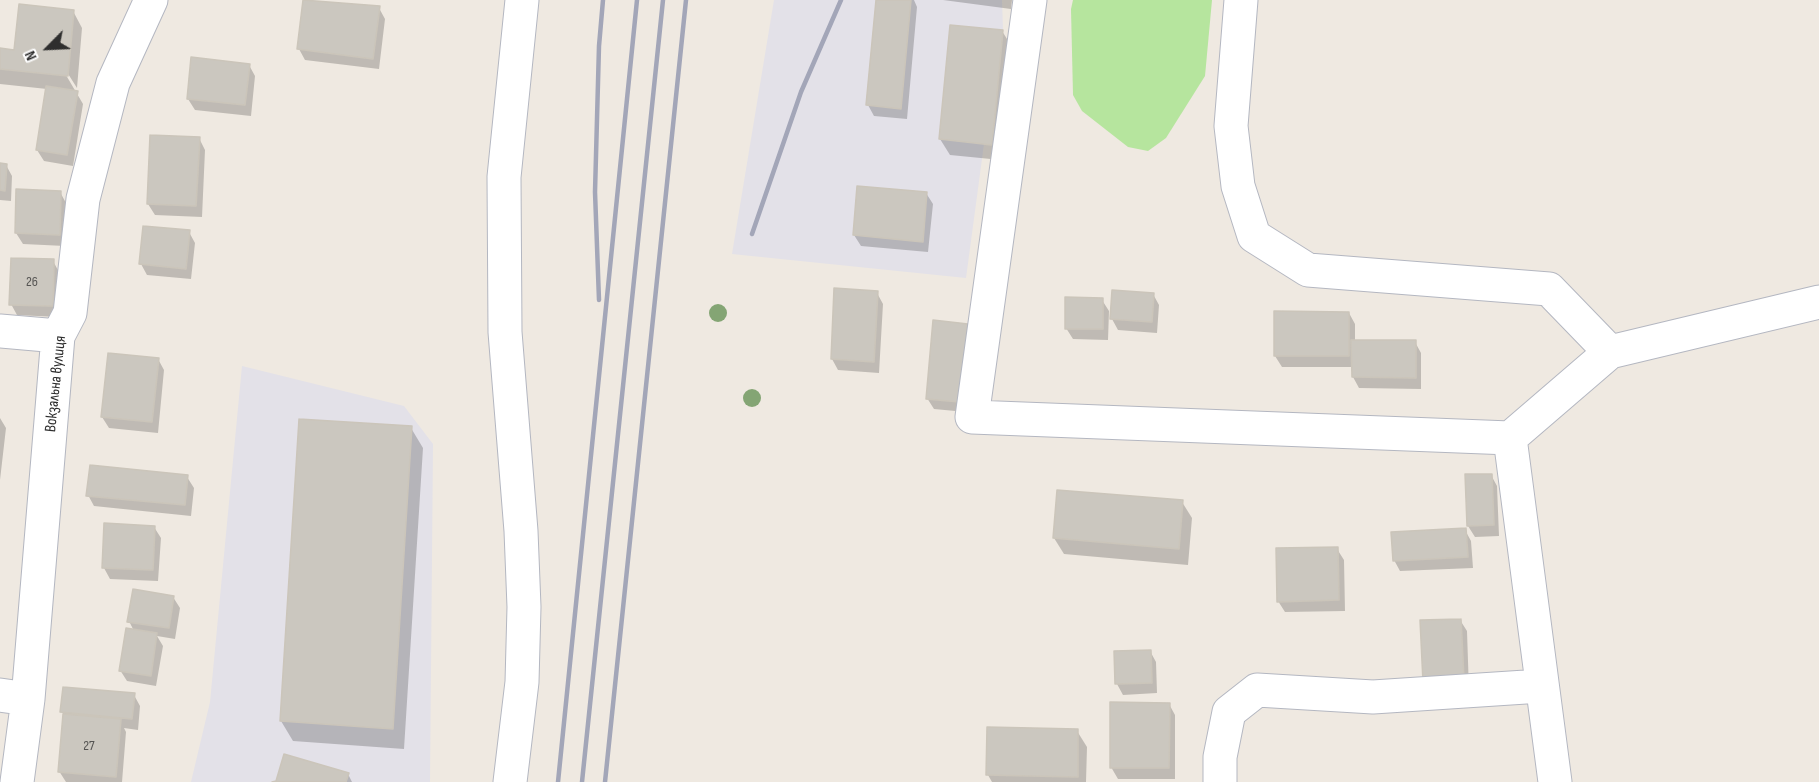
<!DOCTYPE html>
<meta charset="utf-8">
<style>
body{margin:0}
#map{position:relative;width:1819px;height:782px;overflow:hidden;background:#efe9e1;font-family:"Sofia Sans Condensed",sans-serif}
canvas{display:block}
.north{position:absolute;left:18px;top:18px;width:60px;height:60px;-webkit-text-stroke:4px #fff;paint-order:stroke;rotate:246deg;font-size:16px;font-weight:700;line-height:24px;text-align:center;color:#2e2e2e}
.north::after{content:'';display:block;margin:auto;width:21px;height:27px;background:#2e2e2e;clip-path:polygon(50% 0,100% 100%,50% 72%,0 100%)}
</style>
<div id="map">
<canvas width="1819" height="782"></canvas>
<div class="north">N</div>
</div>
<script>
const g = document.querySelector('canvas').getContext('2d');
g.lineJoin = 'round';
function fill(path, color) {
  g.fillStyle = color;
  g.fill(path, 'evenodd');
}
function shape(rows) {
  const path = new Path2D();
  for (const r of rows) {
    path.moveTo(r[0], r[1]);
    for (let i = 2; i < r.length; i += 2) path.lineTo(r[i], r[i + 1]);
  }
  return path;
}
function trace(path, color, width, dash) {
  g.strokeStyle = color;
  g.lineWidth = width;
  g.lineCap = dash ? 'butt' : 'round';
  g.setLineDash(dash || []);
  g.stroke(path);
}
function write(font, color, halo, rows, align = 'center') {
  g.font = font + ' "Sofia Sans Condensed",sans-serif';
  g.lineWidth = 5;
  g.setLineDash([]);
  g.textBaseline = 'middle';
  g.strokeStyle = halo;
  g.fillStyle = color;
  for (const [text, x, y, turn = 0] of rows) {
    g.save();
    g.translate(x, y);
    g.rotate((+turn || 0) * Math.PI / 180);
    g.textAlign = isNaN(turn) ? turn : align;
    if (halo) g.strokeText(text, 0, 0);
    g.fillText(text, 0, 0);
    g.restore();
  }
}
const industrial = shape([
 [774,0,1002,0,1003,30,992,145,984,144,966,278,732,254],
 [242,366,404,406,433,444,430,782,191,782,210,702]
]);
const green = shape([
 [1073,0,1212,0,1205,76,1166,138,1148,151,1128,147,1082,111,1073,95,1071,9]
]);
const shadow = shape([
 [305,0,379,8,385,19,379,69,305,60,299,49],
 [877,0,914,0,917,7,907,119,874,116,868,105],
 [943,0,1012,0,1011,9],
 [73,11,82,28,77,88,65,69,63,70,83,104,73,166,44,161,37,150,47,89,0,84,0,50,16,51],
 [1002,31,1012,47,1001,160,950,155,940,139],
 [249,65,255,76,251,116,195,110,188,99],
 [199,138,205,150,202,217,155,215,148,204],
 [0,165,6,165,12,176,11,201,0,200],
 [60,192,66,203,65,246,23,244,16,233],
 [926,193,933,204,928,252,861,246,854,235],
 [189,232,195,243,191,279,147,275,141,264],
 [53,261,59,272,58,317,17,315,11,304],
 [836,290,877,293,883,304,879,373,838,370,832,359],
 [1153,294,1159,305,1157,333,1118,330,1112,319],
 [1102,300,1109,311,1108,340,1073,339,1066,328],
 [1349,313,1355,324,1355,341,1415,342,1421,353,1421,389,1359,388,1353,377,1353,367,1282,367,1275,356],
 [967,325,973,336,966,412,934,409,927,398],
 [158,359,164,370,158,433,109,428,102,417],
 [0,418,6,428,0,480],
 [411,428,423,448,404,749,293,741,281,721],
 [1491,475,1497,486,1499,536,1475,537,1468,526,1467,476],
 [187,477,194,488,191,516,94,506,88,495],
 [1182,502,1192,518,1188,565,1064,554,1054,538],
 [154,527,161,538,158,581,110,579,104,568],
 [1465,530,1471,541,1473,568,1400,571,1394,560],
 [1337,549,1344,560,1345,611,1285,612,1278,601],
 [173,597,180,608,175,639,157,636,163,646,156,686,127,681,120,670,134,631,129,621],
 [1460,620,1467,631,1469,691,1431,692],
 [1150,651,1156,662,1157,693,1123,695,1117,684],
 [134,695,140,706,138,730,124,728,126,732,122,782,66,782,59,771,64,716,62,712],
 [1169,704,1175,715,1175,779,1118,779,1111,767],
 [1077,731,1087,747,1086,782,992,782,988,775],
 [348,774,352,782,278,782]
]);
const building = shape([
 [303,0,380,6,373,59,297,49,303,0],
 [876,0,911,0,901,109,866,105,876,0],
 [19,4,74,10,68,76,0,69,0,48,14,50,19,4],
 [950,25,1003,30,992,145,939,139,950,25],
 [191,57,250,64,245,105,187,99,191,57],
 [46,86,78,91,67,155,36,150,46,86],
 [150,135,200,137,196,206,147,204,150,135],
 [0,163,7,164,5,191,0,190,0,163],
 [857,186,927,192,923,242,853,235,857,186],
 [16,189,61,191,60,235,15,233,16,189],
 [143,226,190,230,186,269,139,264,143,226],
 [11,258,54,259,53,306,9,305,11,258],
 [834,288,878,291,874,362,831,359,834,288],
 [1112,290,1154,293,1152,322,1110,319,1112,290],
 [1065,297,1103,298,1103,329,1065,329,1065,297],
 [1274,311,1349,312,1349,356,1274,356,1274,311],
 [933,320,968,324,960,402,926,399,933,320],
 [1351,340,1416,340,1416,378,1352,377,1351,340],
 [108,353,159,358,152,422,101,417,108,353],
 [299,419,412,426,393,729,280,721,299,419],
 [90,465,188,475,185,505,86,496,90,465],
 [1465,474,1492,474,1494,525,1467,526,1465,474],
 [1057,490,1183,500,1179,549,1053,538,1057,490],
 [104,523,155,526,153,570,102,568,104,523],
 [1466,528,1468,557,1393,561,1391,532,1466,528],
 [1338,547,1339,600,1277,602,1276,548,1338,547],
 [133,589,174,596,169,628,127,622,133,589],
 [1461,619,1464,680,1423,682,1420,620,1461,619],
 [126,628,157,633,151,676,119,671,126,628],
 [1151,650,1152,683,1115,684,1114,651,1151,650],
 [63,687,135,693,132,719,60,712,63,687],
 [1110,702,1170,703,1169,768,1110,768,1110,702],
 [63,714,121,719,116,777,58,772,63,714],
 [987,727,1078,729,1078,777,986,775,987,727],
 [284,754,349,773,346,782,272,782,276,781,284,754]
]);
const minor = shape([
 [1030,0,972,417,1510,438,1610,352,1549,289,1308,270,1254,236,1238,186,1231,126,1241,0],
 [0,331,58,336],
 [1610,352,1819,302],
 [1510,438,1555,782],
 [0,695,28,699],
 [17,782,28,699,58,336,70,313,83,199,113,83,151,0],
 [510,782,522,682,524,607,521,531,505,332,504,177,522,0],
 [1220,782,1220,757,1229,712,1257,690,1373,697,1541,686]
]);
const rail = shape([
 [752,234,801,92,841,0],
 [599,300,595,192,599,46,603,0],
 [558,782,637,0],
 [582,782,663,0],
 [605,782,686,0]
]);
const trees = [
 [718,313],
 [752,398]
];
const numberNames = [
 ["26",32,282],
 ["27",89,746]
];
const streetNames = [
 ["Вокзальна вулиця",56,384,-84]
];
fill(industrial, '#e3e1e8');
fill(green, '#b6e59e');
fill(shadow, '#0003');
fill(building, '#cbc7bf');
trace(building, '#cbc5ba', 1.5);
trace(minor, '#b4b7c1', 35);
trace(minor, '#fff', 33);
trace(rail, '#a3a6b8', 4.5);
g.fillStyle = '#84a574';
for (const [x, y] of trees) {
  g.beginPath();
  g.arc(x, y, 9, 0, 2 * Math.PI);
  g.fill();
}
write('14px', '#555452', null, numberNames);
write('16px', '#2e2e2e', '#fff', streetNames);
</script>
